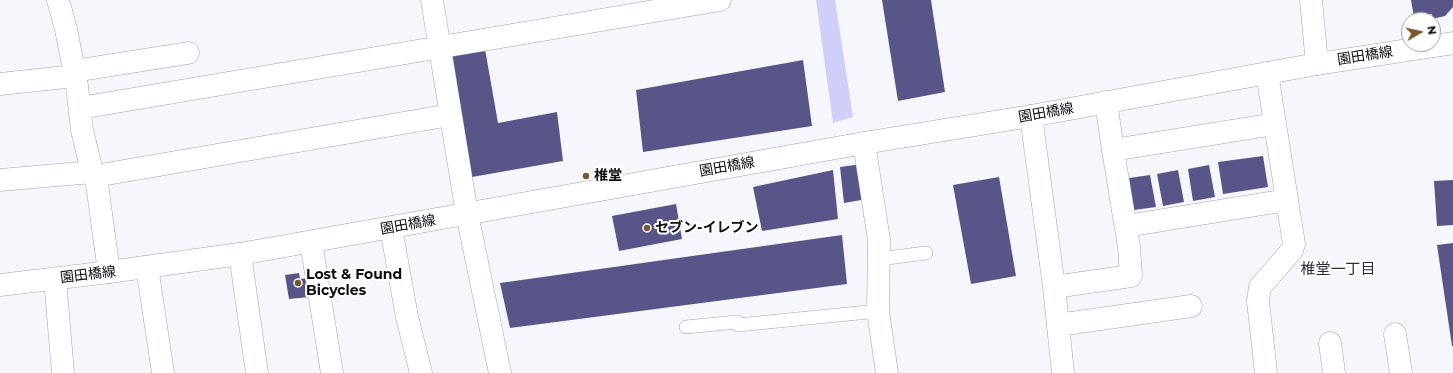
<!DOCTYPE html>
<meta charset="utf-8">
<style>
body{margin:0}
#map{position:relative;width:1453px;height:373px;overflow:hidden;background:#f6f6fd;font-family:Montserrat,sans-serif}
canvas{display:block}
.north{position:absolute;left:1401px;top:12px;width:40px;height:40px;box-sizing:border-box;background:#fff;border:1px solid #9e9ea0;border-radius:50%;rotate:81deg;font-size:11px;font-weight:700;line-height:16px;text-align:center;color:#0d0d12}
.north::after{content:'';display:block;margin:auto;width:14px;height:18px;background:#76592d;clip-path:polygon(50% 0,100% 100%,50% 72%,0 100%)}
</style>
<div id="map">
<canvas width="1453" height="373"></canvas>
<div class="north">N</div>
</div>
<script>
const g = document.querySelector('canvas').getContext('2d');
g.lineJoin = 'round';
function fill(path, color) {
  g.fillStyle = color;
  g.fill(path, 'evenodd');
}
function shape(rows) {
  const path = new Path2D();
  for (const r of rows) {
    path.moveTo(r[0], r[1]);
    for (let i = 2; i < r.length; i += 2) path.lineTo(r[i], r[i + 1]);
  }
  return path;
}
function trace(path, color, width, dash) {
  g.strokeStyle = color;
  g.lineWidth = width;
  g.lineCap = dash ? 'butt' : 'round';
  g.setLineDash(dash || []);
  g.stroke(path);
}
function write(font, color, halo, rows, align = 'center') {
  g.font = font + ' Montserrat,"Noto Sans JP",sans-serif';
  g.lineWidth = 4;
  g.setLineDash([]);
  g.textBaseline = 'middle';
  g.strokeStyle = halo;
  g.fillStyle = color;
  for (const [text, x, y, turn = 0] of rows) {
    g.save();
    g.translate(x, y);
    g.rotate((+turn || 0) * Math.PI / 180);
    g.textAlign = isNaN(turn) ? turn : align;
    if (halo) g.strokeText(text, 0, 0);
    g.fillText(text, 0, 0);
    g.restore();
  }
}
const green = shape([
 [816,0,835,0,853,117,833,123]
]);
const building = shape([
 [882,0,931,0,945,92,898,101],
 [1411,0,1453,0,1453,7,1445,16,1432,19,1432,14,1414,17],
 [485,49,498,123,557,112,563,161,472,177,452,55],
 [803,60,812,126,643,152,636,90],
 [1263,156,1268,187,1223,194,1218,162],
 [862,164,867,199,844,203,840,167],
 [1209,165,1215,197,1193,201,1188,169],
 [833,170,838,219,762,231,753,187],
 [1178,170,1184,202,1163,206,1157,174],
 [1150,175,1156,207,1134,210,1129,178],
 [999,177,1016,276,971,284,953,185],
 [1453,180,1453,225,1437,226,1434,181],
 [676,204,682,239,619,251,612,216],
 [842,235,847,284,510,328,500,283],
 [1453,243,1453,346,1452,346,1437,245],
 [299,273,300,279,308,278,310,297,289,299,285,275]
]);
const service = shape([
 [879,259,926,253],
 [686,327,737,322,738,325,878,311]
]);
const minor = shape([
 [58,0,66,29,77,86,82,130,92,172,95,176,97,184,109,272],
 [432,0,467,214,500,373],
 [1311,0,1317,64],
 [74,71,188,53],
 [0,84,75,76],
 [1106,102,1113,150,1275,124],
 [80,108,720,0],
 [1031,116,1054,287,1063,373],
 [864,143,879,240,878,311,887,373],
 [95,176,450,115],
 [0,180,92,172],
 [1126,226,1287,200],
 [391,228,407,317,421,373],
 [311,242,332,373],
 [240,254,257,373],
 [147,267,163,373],
 [55,279,63,373],
 [1054,287,1131,276,1129,247,1113,150],
 [1058,325,1191,306],
 [1395,334,1401,373],
 [1330,343,1334,373],
 [1266,373,1258,301,1260,287,1292,250,1294,244,1267,73]
]);
const tertiary = shape([
 [0,285,109,272,240,254,864,143,1031,116,1317,64,1453,43]
]);
const markers = [
 [586,176,4,"#76592d"],
 [647,228,4,"#76592d"],
 [298,283,4,"#76592d"]
];
const streetNames = [
 ["園田橋線",1365,56,-9],
 ["園田橋線",1046,113,-10],
 ["園田橋線",727,167,-10],
 ["園田橋線",408,225,-10],
 ["園田橋線",88,275,-7]
];
const poiNames = [
 ["椎堂",594,176],
 ["セブン-イレブン",655,228],
 ["Lost & Found",306,275],
 ["Bicycles",306,291]
];
const neighbourhoodNames = [
 ["椎堂一丁目",1338,270]
];
fill(green, '#cfcffa');
fill(building, '#585688');
trace(service, '#a3a3b3', 14);
trace(minor, '#a3a3b3', 23);
trace(tertiary, '#a3a3b3', 23);
trace(service, '#fff', 13);
trace(minor, '#fff', 22);
trace(tertiary, '#fff', 22);
for (const [x, y, r, color] of markers) {
  const dot = new Path2D();
  dot.arc(x, y, r, 0, 2 * Math.PI);
  g.fillStyle = color;
  g.fill(dot);
  trace(dot, '#fff', 1.5);
}
write('14px', '#0d0d12', '#fff', streetNames);
write('bold 14px', '#0d0d12', '#fff', poiNames, 'left');
write('15px', '#2c2b38', '#fff', neighbourhoodNames);
</script>
